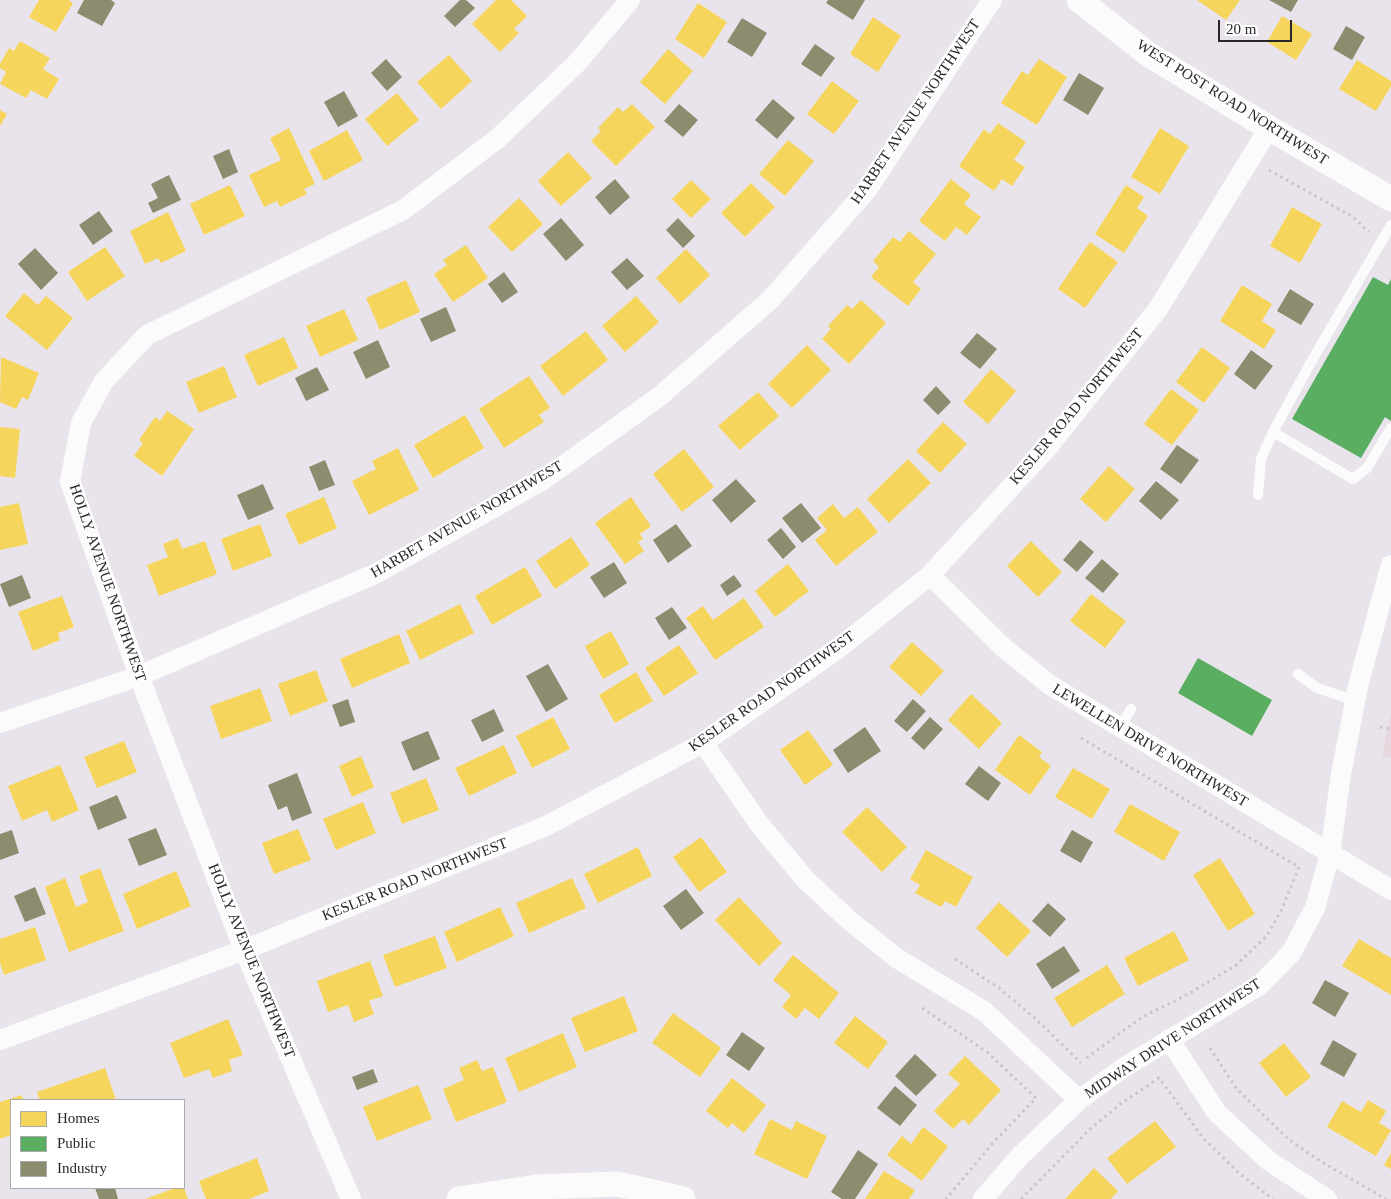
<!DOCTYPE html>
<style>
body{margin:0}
#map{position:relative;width:1391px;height:1199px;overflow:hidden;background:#e9e4ec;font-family:Georgia,serif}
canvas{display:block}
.legend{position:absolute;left:10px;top:1099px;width:175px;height:90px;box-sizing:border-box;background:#fff;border:1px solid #aaa9ab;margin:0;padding:6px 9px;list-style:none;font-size:15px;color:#2a272c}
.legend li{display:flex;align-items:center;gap:10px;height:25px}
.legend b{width:25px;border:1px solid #aaa9ab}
.scale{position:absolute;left:1218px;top:20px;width:74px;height:22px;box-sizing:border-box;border:2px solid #2a272c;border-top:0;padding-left:6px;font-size:15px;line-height:18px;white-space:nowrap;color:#2a272c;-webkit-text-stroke:4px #fff;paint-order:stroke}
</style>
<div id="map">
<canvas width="1391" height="1199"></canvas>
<ul class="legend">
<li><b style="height:14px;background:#f6d55c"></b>Homes</li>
<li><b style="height:14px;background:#5aae61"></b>Public</li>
<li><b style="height:14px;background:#8c8c6e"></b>Industry</li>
</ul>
<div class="scale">20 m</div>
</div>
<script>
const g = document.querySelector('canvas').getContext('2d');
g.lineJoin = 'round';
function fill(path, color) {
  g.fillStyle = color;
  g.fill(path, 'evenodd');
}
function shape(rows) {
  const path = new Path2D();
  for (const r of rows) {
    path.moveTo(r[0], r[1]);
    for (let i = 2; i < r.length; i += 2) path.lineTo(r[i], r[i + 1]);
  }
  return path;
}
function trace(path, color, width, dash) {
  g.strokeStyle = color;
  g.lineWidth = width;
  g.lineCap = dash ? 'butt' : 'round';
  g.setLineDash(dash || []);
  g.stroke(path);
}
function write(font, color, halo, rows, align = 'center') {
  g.font = font + ' Georgia,serif';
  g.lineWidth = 5;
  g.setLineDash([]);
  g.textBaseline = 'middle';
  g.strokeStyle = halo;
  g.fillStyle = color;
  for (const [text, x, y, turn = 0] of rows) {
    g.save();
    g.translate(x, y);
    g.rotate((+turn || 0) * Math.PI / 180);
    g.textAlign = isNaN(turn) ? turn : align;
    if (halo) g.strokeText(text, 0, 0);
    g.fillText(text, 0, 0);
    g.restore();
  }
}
const education = shape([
 [1391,712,1391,758,1382,757]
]);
const homes = shape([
 [39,0,68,0,73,3,56,32,29,17],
 [496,0,511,0,527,16,514,29,519,33,500,52,472,24],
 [1197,0,1240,0,1226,20],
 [698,3,727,22,704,58,675,39],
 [1282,16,1312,34,1296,60,1267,42],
 [873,17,901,36,878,72,850,54],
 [20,41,50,58,43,69,59,79,47,99,31,90,26,98,0,84,6,72,0,68,0,64,9,48,14,51],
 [668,49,693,71,665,104,640,82],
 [449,55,472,81,441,109,417,82],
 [1039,59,1067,77,1037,125,1001,103,1022,71,1028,75],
 [1357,60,1391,81,1391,86,1376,111,1339,89],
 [832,81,859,101,834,134,807,114],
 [397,93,419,120,387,146,365,119],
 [632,104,655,127,616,166,591,141,601,131,598,128,618,107,623,112],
 [0,110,7,114,0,126],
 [998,123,1026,142,1014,160,1025,167,1012,186,1002,179,994,191,959,166,984,129,990,134],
 [289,128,315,184,304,189,307,194,280,207,277,201,264,207,249,175,281,160,270,138],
 [1160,128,1189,146,1160,194,1131,177],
 [347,130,363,160,324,181,309,151],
 [788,140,814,161,785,196,759,174],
 [568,152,592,178,561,206,538,181],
 [951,179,971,195,964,204,981,217,967,235,956,227,945,241,919,221],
 [691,180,711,199,691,218,672,199],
 [751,183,775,207,745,237,721,213],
 [230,185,245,216,204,235,190,204],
 [1126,185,1144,197,1137,208,1148,216,1124,253,1095,234],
 [519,198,543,224,512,252,488,227],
 [1292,207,1322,224,1300,263,1270,246],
 [168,212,186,251,161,263,158,258,145,264,130,231],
 [909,231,936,254,913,282,921,289,908,306,871,277,879,267,873,261,893,237,900,242],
 [1090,242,1118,262,1085,308,1058,289],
 [466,245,488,278,453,302,434,274,447,265,443,260],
 [105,247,125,276,87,301,68,272],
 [686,249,710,275,680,304,656,278],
 [406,280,420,312,380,330,366,298],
 [1242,285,1272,304,1262,321,1276,330,1264,349,1220,321],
 [24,293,38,305,46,296,73,318,47,350,5,316],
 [636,296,659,322,625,352,602,326],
 [861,300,886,323,849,364,822,339,831,329,828,326,847,305,852,309],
 [344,309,358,340,320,357,306,326],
 [586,331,608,360,563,396,540,366],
 [284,337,298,368,258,386,244,355],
 [807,345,831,370,792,408,768,384],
 [1202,347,1230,368,1204,403,1176,382],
 [1,357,39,373,28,400,22,397,16,409,0,402],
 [224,366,237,397,199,413,186,382],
 [991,369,1016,391,988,424,963,402],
 [529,376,550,408,539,415,544,422,504,448,479,409],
 [1171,389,1199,410,1172,445,1144,424],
 [758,392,779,416,740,450,718,426],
 [167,411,194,429,162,476,134,456,143,443,139,440,155,417,160,421],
 [465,415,484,448,433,478,414,445],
 [943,422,967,444,940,473,916,451],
 [0,427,20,429,15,478,0,476],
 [398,448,419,490,369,515,352,481,376,469,372,461],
 [684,449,714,487,682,512,653,474],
 [908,459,931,483,889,523,867,499],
 [1109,466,1135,489,1106,522,1080,499],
 [324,497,337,528,299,545,285,514],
 [631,497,651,526,640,534,643,539,638,542,644,551,625,564,595,523],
 [19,503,28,544,0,550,0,507],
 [833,504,844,518,858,507,878,532,836,566,815,540,827,530,817,518],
 [260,524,272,556,233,571,221,539],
 [571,537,590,565,555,589,536,561],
 [178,538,182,549,205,541,217,574,159,596,147,565,168,557,163,544],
 [1031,541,1062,572,1038,597,1007,566],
 [788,564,809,591,775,617,755,591],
 [525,567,542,596,492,625,475,596],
 [1091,594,1126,621,1105,648,1070,621],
 [62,596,74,627,58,633,60,640,33,651,18,612],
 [744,598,764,627,715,660,686,618,703,606,713,620],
 [460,604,474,633,420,660,406,631],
 [611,631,629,664,603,679,585,646],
 [399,634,410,663,352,688,340,659],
 [912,642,944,671,921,696,889,667],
 [679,645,698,673,664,696,645,668],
 [316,670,328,701,290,716,278,684],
 [636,672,653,701,615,723,599,695],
 [260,688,272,721,221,739,210,706],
 [971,694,1002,723,979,749,948,720],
 [553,717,570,749,532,768,516,736],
 [808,730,833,765,805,785,780,750],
 [1019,735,1042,752,1039,757,1051,766,1030,795,995,770],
 [124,741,137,772,97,788,84,757],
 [504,745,517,773,469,796,455,768],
 [361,756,374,787,352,797,339,766],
 [60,765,79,810,52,822,47,810,22,821,8,786],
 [1073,768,1110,789,1092,819,1055,797],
 [426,778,439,810,402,824,390,793],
 [363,802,376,833,336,850,323,819],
 [1130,804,1180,832,1164,861,1114,832],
 [867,807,907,847,882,872,842,832],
 [298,829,311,860,274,874,262,843],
 [701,837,727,872,699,892,673,857],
 [638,847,652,876,598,903,584,874],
 [926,850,973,877,956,907,945,901,941,907,915,893,920,885,910,879],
 [1220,858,1255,914,1228,931,1193,875],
 [100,868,124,931,69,952,45,887,65,878,76,907,88,902,79,876],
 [176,871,191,906,137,929,123,894],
 [572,878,586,908,529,933,516,903],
 [739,897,782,943,759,966,715,920],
 [999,902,1031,931,1007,957,976,928],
 [500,907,514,936,457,962,444,932],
 [35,927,46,960,4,975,0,963,0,939],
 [1174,931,1189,960,1138,986,1124,958],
 [435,936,447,968,395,987,383,955],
 [1359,939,1391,958,1391,995,1342,966],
 [793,955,839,993,819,1019,805,1008,796,1019,782,1007,791,995,773,980],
 [370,961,383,996,369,1001,374,1014,354,1022,348,1005,328,1012,317,981],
 [1107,965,1125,994,1072,1027,1054,998],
 [624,996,638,1031,585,1052,571,1018],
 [673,1013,721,1048,700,1077,652,1043],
 [855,1016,888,1042,868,1069,834,1043],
 [228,1019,243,1055,229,1060,232,1071,213,1078,209,1069,184,1078,170,1043],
 [563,1033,577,1067,519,1092,505,1058],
 [1284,1043,1311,1077,1286,1097,1259,1063],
 [965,1056,1001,1090,969,1125,963,1119,953,1129,934,1111,960,1084,948,1074],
 [477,1060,482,1071,493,1067,507,1102,456,1122,443,1089,464,1080,459,1068],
 [105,1068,116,1100,40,1100,37,1092],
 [732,1078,766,1105,744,1133,732,1123,728,1128,706,1111],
 [418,1085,432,1119,377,1141,363,1107],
 [22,1095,23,1100,11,1100,11,1135,0,1139,0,1102],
 [1368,1100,1386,1111,1379,1123,1391,1130,1376,1156,1327,1127,1342,1101,1361,1112],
 [770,1119,792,1130,796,1121,827,1136,807,1179,754,1154],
 [1155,1121,1176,1147,1127,1184,1107,1158],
 [923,1127,948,1146,922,1181,887,1155,902,1136,911,1144],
 [1391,1153,1391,1169,1384,1165],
 [257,1158,269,1191,249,1199,206,1199,199,1181],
 [1094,1168,1118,1191,1111,1199,1065,1199],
 [884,1171,915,1190,909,1199,865,1199],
 [175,1188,184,1188,188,1199,145,1199]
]);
const public = shape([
 [1373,277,1388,285,1391,279,1391,421,1385,417,1361,458,1292,419],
 [1198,658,1272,700,1252,736,1178,693]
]);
const industry = shape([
 [84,0,111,0,115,3,102,26,77,13],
 [460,0,466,0,475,8,455,27,444,16],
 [828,0,865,0,853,20,826,3],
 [1269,0,1298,0,1291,12],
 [742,18,767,33,752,57,727,42],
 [1346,26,1365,37,1352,60,1333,49],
 [815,44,835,58,821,77,801,64],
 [386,59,402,77,387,91,371,73],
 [1079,73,1104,88,1088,115,1063,100],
 [344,91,358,116,338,127,324,102],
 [773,99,795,118,777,139,755,120],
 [679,104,698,120,683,137,664,121],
 [229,149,238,172,223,179,213,156],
 [169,175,181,200,153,213,148,203,158,198,151,184],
 [615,179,630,197,610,215,595,197],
 [99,211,113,231,93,245,79,225],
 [561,218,584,245,566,261,543,234],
 [678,218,695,236,683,248,666,230],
 [35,248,58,273,41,290,18,264],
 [627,258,644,276,627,290,611,272],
 [504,272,518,292,502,303,488,284],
 [1290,289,1314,304,1301,325,1277,311],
 [446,307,456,331,431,342,420,319],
 [977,333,997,349,980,369,960,353],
 [378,340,390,367,366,379,353,352],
 [1251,350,1273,366,1255,390,1234,374],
 [317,367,329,390,306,401,295,378],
 [936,386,951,402,938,415,923,400],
 [1177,445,1199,460,1181,484,1160,469],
 [325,460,335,485,319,491,309,467],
 [736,479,756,501,731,523,712,500],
 [1156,481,1179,500,1161,520,1139,501],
 [263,484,274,509,248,520,237,495],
 [801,503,821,528,802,543,782,518],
 [676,524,692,546,668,563,653,540],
 [781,528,796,547,783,559,767,540],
 [1080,540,1094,552,1077,572,1063,560],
 [1102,559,1119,574,1103,593,1085,578],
 [614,562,627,583,604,598,590,577],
 [22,575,31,598,9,607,0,584],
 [734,575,742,586,727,596,720,585],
 [672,607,687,628,669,640,655,618],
 [548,664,568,699,546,712,526,676],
 [348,699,355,722,340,727,332,705],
 [913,699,926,711,907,732,894,721],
 [494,709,504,731,482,742,471,720],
 [930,717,943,729,924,750,911,738],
 [865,727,881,751,848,773,833,750],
 [428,731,440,759,413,771,401,742],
 [979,766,1001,783,988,801,965,784],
 [297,773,312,813,292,821,287,806,278,810,268,785],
 [117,795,127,818,98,830,89,807],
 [156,828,167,855,139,866,128,839],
 [12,830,19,853,0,860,0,834],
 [1072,830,1093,842,1081,863,1060,851],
 [35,887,46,914,25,922,14,896],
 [686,889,704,913,681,930,663,906],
 [1048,903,1066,919,1050,937,1032,921],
 [1064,946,1080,971,1052,989,1036,964],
 [1325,980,1349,993,1335,1017,1312,1003],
 [742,1032,765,1048,749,1071,726,1055],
 [1333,1040,1357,1054,1344,1077,1320,1064],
 [915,1054,937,1075,916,1096,895,1076],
 [373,1069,378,1082,357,1090,352,1077],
 [895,1086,917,1105,900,1126,877,1108],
 [858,1150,878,1164,855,1199,842,1199,831,1192],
 [95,1188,115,1188,118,1199,99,1199]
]);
const path = shape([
 [1269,170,1353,217,1369,232],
 [1380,727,1391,729],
 [1081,738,1299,867,1281,911,1266,937,1235,966,1183,997,1142,1017,1084,1060],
 [955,959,999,988,1037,1020,1081,1063],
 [922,1008,987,1052,1036,1098,992,1144,946,1199],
 [1210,1048,1236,1088,1288,1139,1320,1161,1386,1199],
 [1021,1199,1089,1130,1119,1105,1159,1078,1203,1138,1240,1174,1273,1199]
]);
const service = shape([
 [1273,432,1353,479,1367,468,1391,428],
 [1258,495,1261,459,1273,432,1311,362,1391,225],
 [1298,674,1317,688,1356,701],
 [1119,729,1131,709]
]);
const minor = shape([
 [930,575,1004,648,1050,685,1391,890],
 [0,723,139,676,377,573,543,480,660,396,770,300,867,190,992,0],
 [703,743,760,825,805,879,851,922,898,959,984,1011,1079,1100],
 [1169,1039,1217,1113,1269,1161,1327,1199],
 [0,1040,244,950,546,826,703,743,839,648,930,575,1048,447,1158,309,1269,128],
 [351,1199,244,950,139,676,70,482,81,423,104,381,147,335,403,210,497,139,576,64,630,0],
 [983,1199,1020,1156,1079,1100,1123,1068,1260,985,1291,953,1315,908,1330,854,1341,774,1359,682,1391,565]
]);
const tertiary = shape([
 [1079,0,1148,54,1269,128,1391,199],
 [459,1199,536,1187,618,1184,683,1199]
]);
const streetNames = [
 ["WEST POST ROAD NORTHWEST",1232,103,32],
 ["HARBET AVENUE NORTHWEST",916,112,-56],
 ["KESLER ROAD NORTHWEST",1077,407,-50],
 ["HARBET AVENUE NORTHWEST",467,520,-30],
 ["HOLLY AVENUE NORTHWEST",107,583,71],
 ["KESLER ROAD NORTHWEST",772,692,-35],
 ["LEWELLEN DRIVE NORTHWEST",1150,746,31],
 ["KESLER ROAD NORTHWEST",415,880,-22],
 ["HOLLY AVENUE NORTHWEST",251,961,68],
 ["MIDWAY DRIVE NORTHWEST",1173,1039,-33]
];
fill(education, '#e7d7df');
fill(homes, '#f6d55c');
fill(public, '#5aae61');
fill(industry, '#8c8c6e');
trace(path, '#c7c5c7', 3, [2.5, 4]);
trace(service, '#fcfbfc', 10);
trace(minor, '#fcfbfc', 20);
trace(tertiary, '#fcfbfc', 25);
write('15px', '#2a272c', '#fff', streetNames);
</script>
